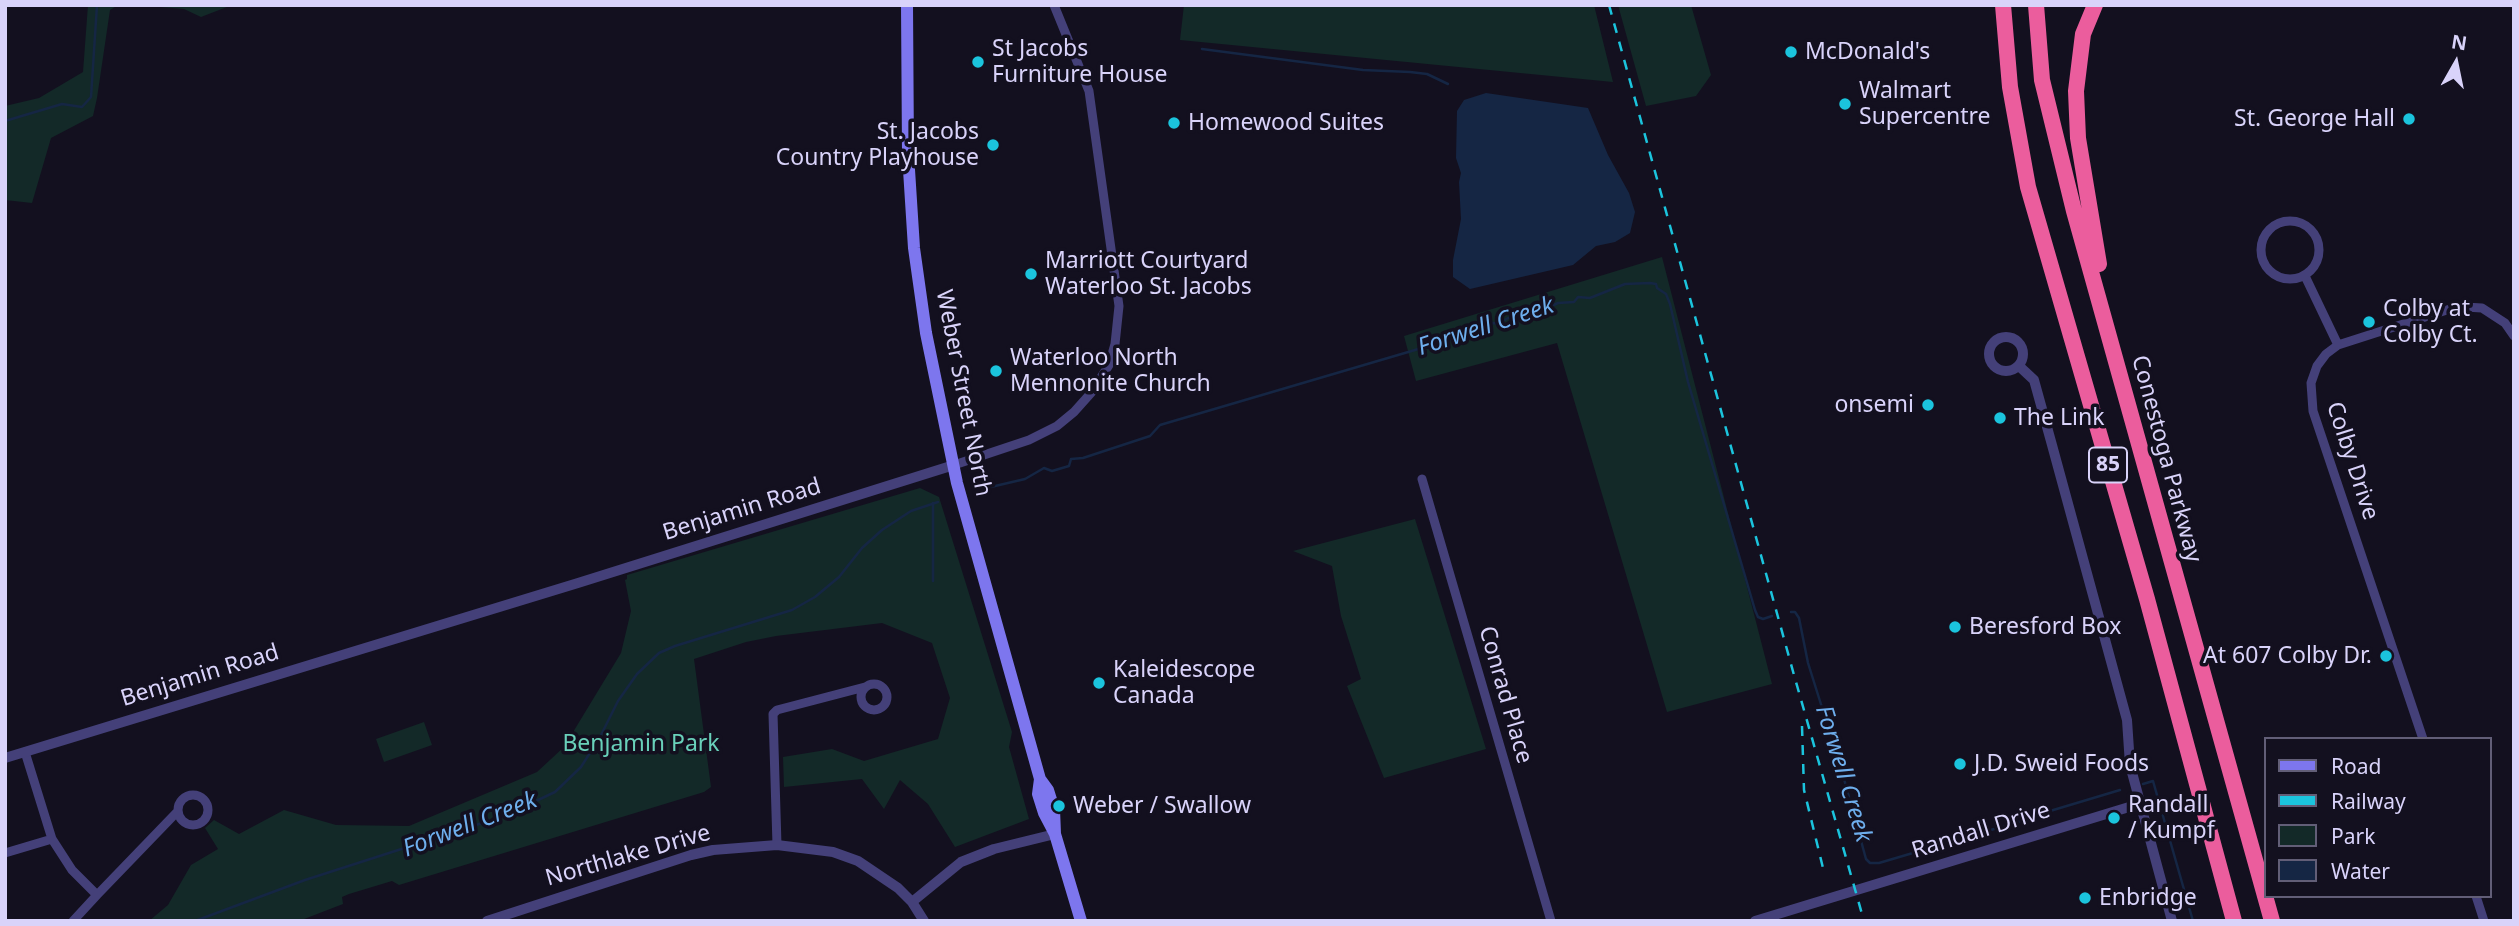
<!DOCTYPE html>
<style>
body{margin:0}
#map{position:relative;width:2519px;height:926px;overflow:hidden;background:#13101f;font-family:"Noto Sans",sans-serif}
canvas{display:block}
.frame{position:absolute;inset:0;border:7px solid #d9d3fa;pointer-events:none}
.legend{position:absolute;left:2264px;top:737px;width:228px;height:161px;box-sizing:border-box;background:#13101f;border:2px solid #625e77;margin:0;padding:9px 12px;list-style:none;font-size:21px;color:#d9d3fa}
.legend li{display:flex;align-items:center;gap:14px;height:35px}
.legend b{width:35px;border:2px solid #625e77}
.north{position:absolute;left:2421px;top:28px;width:70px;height:70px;-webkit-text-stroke:5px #13101f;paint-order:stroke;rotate:9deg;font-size:19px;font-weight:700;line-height:28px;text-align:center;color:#d9d3fa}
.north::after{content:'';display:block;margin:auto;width:24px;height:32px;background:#d9d3fa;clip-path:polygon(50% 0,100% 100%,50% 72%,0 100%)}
</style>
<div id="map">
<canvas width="2519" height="926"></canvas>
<div class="frame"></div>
<ul class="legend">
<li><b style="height:9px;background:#7d76ee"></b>Road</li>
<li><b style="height:9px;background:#1bc4dd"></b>Railway</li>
<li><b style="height:19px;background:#132928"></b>Park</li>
<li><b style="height:19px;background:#152644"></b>Water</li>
</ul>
<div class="north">N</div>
</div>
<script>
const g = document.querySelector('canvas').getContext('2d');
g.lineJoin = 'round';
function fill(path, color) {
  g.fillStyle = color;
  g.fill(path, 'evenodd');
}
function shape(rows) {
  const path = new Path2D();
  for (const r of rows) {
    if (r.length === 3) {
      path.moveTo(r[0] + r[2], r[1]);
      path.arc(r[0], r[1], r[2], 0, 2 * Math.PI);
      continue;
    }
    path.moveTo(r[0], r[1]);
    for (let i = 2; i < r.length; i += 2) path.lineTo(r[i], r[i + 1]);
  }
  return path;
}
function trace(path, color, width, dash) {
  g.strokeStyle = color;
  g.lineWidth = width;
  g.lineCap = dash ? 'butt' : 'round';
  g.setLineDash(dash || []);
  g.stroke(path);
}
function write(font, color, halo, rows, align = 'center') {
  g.font = font + ' "Noto Sans",sans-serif';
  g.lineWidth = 7;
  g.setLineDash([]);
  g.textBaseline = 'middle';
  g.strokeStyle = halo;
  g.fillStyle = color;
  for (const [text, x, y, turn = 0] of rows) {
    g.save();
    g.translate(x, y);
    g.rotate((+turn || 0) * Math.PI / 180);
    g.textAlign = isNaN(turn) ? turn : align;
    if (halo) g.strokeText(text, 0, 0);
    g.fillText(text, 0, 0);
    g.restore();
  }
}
const green = shape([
 [88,5,118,5,110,10,97,98,93,116,51,138,32,203,5,200,5,106,39,98,83,72],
 [137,5,232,5,201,17,184,9],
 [1184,5,1594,5,1613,82,1180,40],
 [1618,5,1691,5,1711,75,1696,96,1646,106],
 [1662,257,1772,684,1667,712,1557,343,1416,381,1404,336],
 [920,488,939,497,1012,732,1009,747,1029,819,955,847,928,804,900,780,884,809,862,779,784,787,783,757,832,749,864,761,938,739,950,698,932,643,882,623,776,636,746,642,694,659,711,787,704,792,399,885,392,881,349,894,342,897,343,904,299,921,149,921,168,905,191,865,218,849,205,828,214,820,239,834,284,810,336,825,409,826,537,772,564,747,621,653,631,611,625,580,627,579,627,575],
 [1415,519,1486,749,1384,778,1347,686,1361,679,1341,616,1332,566,1293,551],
 [424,722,432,745,384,762,376,739]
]);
const water = shape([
 [1486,93,1588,108,1608,155,1629,193,1635,212,1630,233,1615,242,1596,246,1573,265,1470,289,1453,277,1453,260,1461,219,1459,182,1461,173,1456,158,1457,111,1464,100]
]);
const stream = shape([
 [1202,49,1363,70,1410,72,1427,74,1448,84],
 [5,121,62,104,82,107,91,97,97,5],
 [978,490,1025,479,1044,468,1052,471,1069,466,1071,459,1083,458,1150,436,1160,425,1466,335,1493,323,1498,324,1508,318,1528,316,1535,309,1543,310,1558,303,1574,302,1578,297,1590,298,1625,284,1650,283,1656,284,1657,288,1666,294,1670,304,1688,382,1755,610,1758,617,1763,619,1772,616],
 [933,503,933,581],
 [1791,612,1795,612,1799,618,1808,663,1841,768,1866,859,1870,863,1879,863,2028,819],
 [2143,784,2153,781,2193,921],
 [2040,814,2120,790],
 [195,921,305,880,504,816,555,792,581,767,600,737,618,701,637,674,659,653,675,646,792,610,815,597,839,577,862,548,882,530,911,511,938,502]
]);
const minor = shape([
 [2290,250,29],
 [2305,276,2338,345],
 [954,465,1029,440,1057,426,1074,412,1091,393,1109,365,1115,344,1119,306,1089,91,1054,5],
 [1422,479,1551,921],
 [874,697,13],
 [2423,739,2313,411,2311,383,2317,366,2326,354,2338,345,2450,309,2465,307,2482,308,2505,323,2514,336],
 [25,752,52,839,72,870,97,895,73,921],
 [193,810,15],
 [777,845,773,714,777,710,865,687],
 [5,853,52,839],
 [97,895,178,811],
 [2476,896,2484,921]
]);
const tertiary = shape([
 [2006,354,17],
 [2019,366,2034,380,2052,445,2127,720,2130,765,2172,921],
 [5,758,578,583,954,465],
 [912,902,961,862,994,849,1055,834],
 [487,921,691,855,713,850,777,845,833,852,858,861,898,888,912,902,924,921],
 [1755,921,2139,804]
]);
const secondary = shape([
 [907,5,908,154,914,248,926,333,957,483,1040,779,1048,790,1054,809,1055,834],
 [1040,779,1038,794,1044,813,1055,834,1081,921]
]);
const motorway = shape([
 [2003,5,2010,87,2028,187,2147,599,2234,921],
 [2036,5,2042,80,2074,211,2272,921],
 [2095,5,2083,34,2076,91,2078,138,2099,264]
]);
const rail = shape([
 [1609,5,1794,675,1864,921],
 [1802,726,1804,790,1823,868]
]);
const markers = [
 [1791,52,7,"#1bc4dd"],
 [978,62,7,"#1bc4dd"],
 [1845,104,7,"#1bc4dd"],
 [2409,119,7,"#1bc4dd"],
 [1174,123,7,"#1bc4dd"],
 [993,145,7,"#1bc4dd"],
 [1031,274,7,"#1bc4dd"],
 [2369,322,7,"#1bc4dd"],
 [996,371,7,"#1bc4dd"],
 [1928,405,7,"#1bc4dd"],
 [2000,418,7,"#1bc4dd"],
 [1955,627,7,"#1bc4dd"],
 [2386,656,7,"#1bc4dd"],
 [1099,683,7,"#1bc4dd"],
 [1960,764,7,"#1bc4dd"],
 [1059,806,7,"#1bc4dd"],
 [2114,818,7,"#1bc4dd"],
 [2085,898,7,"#1bc4dd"]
];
const shields = [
 [2108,465,38]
];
const shieldNames = [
 ["85",2108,465]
];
const poiNames = [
 ["St Jacobs",992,49],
 ["Furniture House",992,75],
 ["McDonald's",1805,52],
 ["Walmart",1859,91],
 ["Supercentre",1859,117],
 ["St. George Hall",2395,119,"right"],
 ["Homewood Suites",1188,123],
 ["St. Jacobs",979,132,"right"],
 ["Country Playhouse",979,158,"right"],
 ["Marriott Courtyard",1045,261],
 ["Waterloo St. Jacobs",1045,287],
 ["Colby at",2383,309],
 ["Colby Ct.",2383,335],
 ["Waterloo North",1010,358],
 ["Mennonite Church",1010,384],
 ["onsemi",1914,405,"right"],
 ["The Link",2014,418],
 ["Beresford Box",1969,627],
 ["At 607 Colby Dr.",2372,656,"right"],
 ["Kaleidescope",1113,670],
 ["Canada",1113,696],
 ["J.D. Sweid Foods",1974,764],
 ["Randall",2128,805],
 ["/ Kumpf",2128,831],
 ["Weber / Swallow",1073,806],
 ["Enbridge",2099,898]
];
const streetNames = [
 ["Weber Street North",963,393,79],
 ["Conestoga Parkway",2166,459,75],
 ["Colby Drive",2352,461,72],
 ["Benjamin Road",742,510,-17],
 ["Benjamin Road",200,676,-17],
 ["Conrad Place",1505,695,74],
 ["Randall Drive",1981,831,-17],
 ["Northlake Drive",628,856,-16]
];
const parkNames = [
 ["Benjamin Park",641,744]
];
const waterNames = [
 ["Forwell Creek",1486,327,-18],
 ["Forwell Creek",1843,774,73],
 ["Forwell Creek",470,825,-21]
];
fill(green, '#132928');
fill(water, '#152644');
trace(stream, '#152644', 2.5);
trace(minor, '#444079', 9);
trace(tertiary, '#444079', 10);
trace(secondary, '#7d76ee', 12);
trace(motorway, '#eb5d9d', 16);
trace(rail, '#1bc4dd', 2.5, [10, 9]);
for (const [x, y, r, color] of markers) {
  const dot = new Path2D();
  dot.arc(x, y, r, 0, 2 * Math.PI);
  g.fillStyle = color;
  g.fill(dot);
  trace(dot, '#13101f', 2.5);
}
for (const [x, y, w] of shields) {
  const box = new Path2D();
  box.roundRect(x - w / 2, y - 17.5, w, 35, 5);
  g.fillStyle = '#13101f';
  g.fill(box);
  trace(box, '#d9d3fa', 2);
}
write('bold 21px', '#d9d3fa', null, shieldNames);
write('23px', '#d9d3fa', '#13101f', poiNames, 'left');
write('23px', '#d9d3fa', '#13101f', streetNames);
write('23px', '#69d0ba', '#13101f', parkNames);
write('italic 24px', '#6eaeed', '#13101f', waterNames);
</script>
